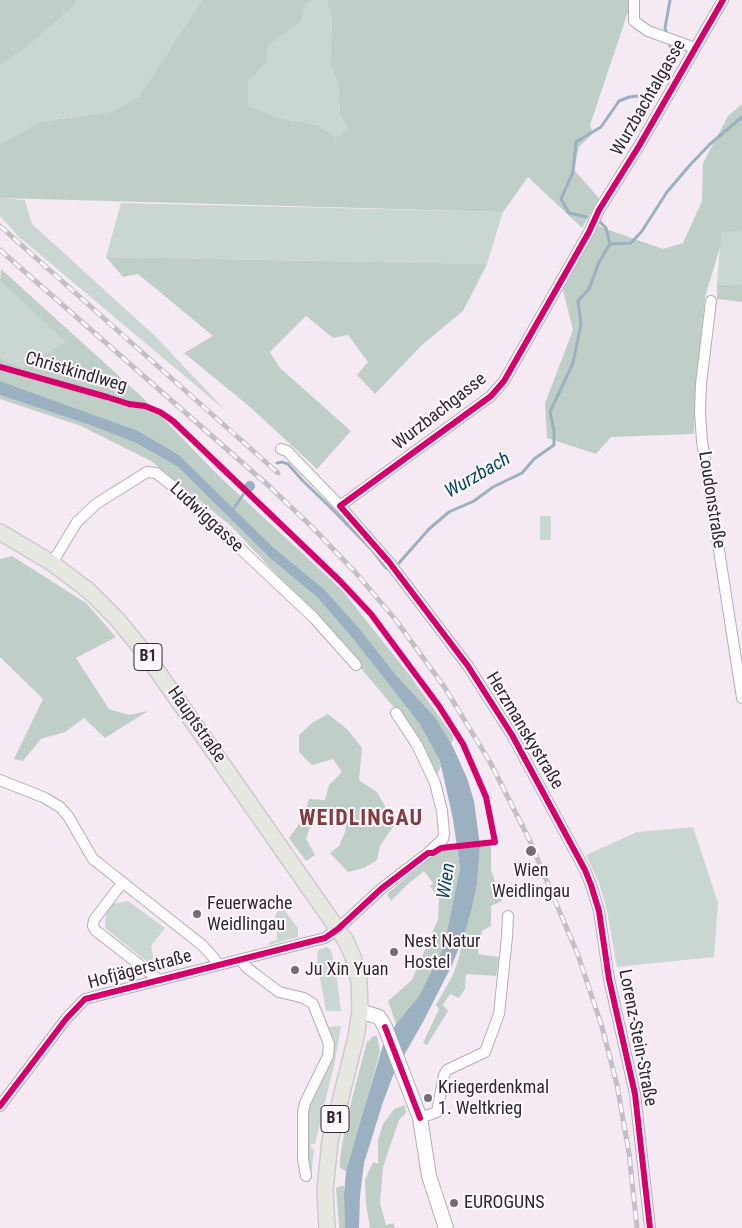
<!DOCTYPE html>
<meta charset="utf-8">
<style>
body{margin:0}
canvas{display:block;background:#f5eaf4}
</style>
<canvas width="742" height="1228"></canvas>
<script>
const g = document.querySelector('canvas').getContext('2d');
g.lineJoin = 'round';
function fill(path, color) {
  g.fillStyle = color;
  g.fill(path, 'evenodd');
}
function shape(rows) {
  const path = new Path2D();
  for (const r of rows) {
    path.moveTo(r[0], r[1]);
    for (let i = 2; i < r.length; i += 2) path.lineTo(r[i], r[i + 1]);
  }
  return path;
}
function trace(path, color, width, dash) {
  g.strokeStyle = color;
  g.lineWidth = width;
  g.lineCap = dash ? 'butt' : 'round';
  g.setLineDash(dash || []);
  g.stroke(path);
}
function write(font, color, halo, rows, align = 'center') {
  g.font = font + ' "Roboto Condensed",sans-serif';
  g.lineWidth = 4;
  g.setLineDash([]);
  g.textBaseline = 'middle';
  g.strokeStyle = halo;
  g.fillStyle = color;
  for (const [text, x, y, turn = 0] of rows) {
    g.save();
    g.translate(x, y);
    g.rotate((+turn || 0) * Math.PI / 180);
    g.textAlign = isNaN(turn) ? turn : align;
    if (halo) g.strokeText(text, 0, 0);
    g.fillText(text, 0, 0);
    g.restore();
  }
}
const green = shape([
 [77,0,202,0,138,97,110,112,39,122,0,144,0,65,22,51,73,7],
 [313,0,327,0,332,20,330,64,338,85,340,115,348,128,336,137,318,125,278,118,248,105,248,82,266,63,269,45,301,22,306,4],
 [0,198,25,200,32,224,155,336,226,411,18,236,0,216],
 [121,203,503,212,487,264,106,257],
 [721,231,742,231,742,284,717,285],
 [0,281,65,342,22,368,0,358],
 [540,516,551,516,551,540,540,540],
 [693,827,718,903,714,957,617,967,606,906,599,883,586,855,637,832],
 [128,901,165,928,151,946,156,969,105,928,106,913,113,904],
 [279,903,298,928,298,937,269,945,269,942,277,940,275,916,279,909,276,907],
 [327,947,331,950,336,971,341,1011,326,1011,317,962,318,950],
 [341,1026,335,1061,315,1144,311,1144,311,1149,314,1149,311,1179,310,1180,306,1158,307,1110,325,1071,331,1063,334,1049,328,1027]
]);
const forest = shape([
 [0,0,77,0,73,7,22,51,0,65],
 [202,0,313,0,306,4,301,22,269,45,266,63,248,82,248,105,278,118,318,125,336,137,348,128,340,115,338,85,330,64,332,20,327,0,632,0,590,125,593,133,579,147,574,170,599,198,582,228,528,177,503,212,0,198,0,144,39,122,110,112,138,97],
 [742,104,742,231,721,232,721,244,705,297,695,392,694,434,611,437,596,454,547,438,545,403,573,330,563,290,598,226,663,249,683,243,702,201,703,163,728,116],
 [106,257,487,264,463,311,422,345,375,394,357,375,368,362,348,335,333,338,306,316,270,352,280,368,351,431,317,469,250,407,184,353,213,336,138,274,123,277],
 [1,269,141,396,220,477,342,590,408,673,454,737,451,744,435,717,396,675,359,628,324,589,274,548,179,455,137,431,0,381,0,358,22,368,65,342,0,281],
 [742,284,742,302,717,299,717,285],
 [0,395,93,426,138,444,178,467,271,559,317,597,354,640,419,723,440,761,441,766,437,775,413,730,325,626,231,526,151,461,81,426,0,399],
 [12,556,86,603,116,637,76,658,109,709,129,715,148,711,105,738,84,718,65,732,41,739,23,761,14,759,43,699,0,657,0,559],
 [328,714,347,729,362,748,359,780,377,792,395,824,380,846,377,860,364,868,348,872,330,853,339,846,345,832,348,815,331,811,313,818,306,839,315,855,306,861,289,838,302,820,309,799,325,800,329,785,342,772,333,759,312,765,299,752,299,735,312,723],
 [491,845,491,870,502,901,491,906,491,926,482,931,478,954,499,957,496,976,466,974,465,989,459,998,450,994,443,1005,448,1011,427,1045,423,1043,439,1009,436,1005,453,975,459,957,477,884,480,846],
 [457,849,460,868,444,946,419,996,396,1024,388,1001,412,980,438,919,439,899,430,886,433,883,424,871,407,885,391,901,387,894,439,851],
 [373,1036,377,1036,380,1051,361,1123,346,1171,340,1168,340,1158,346,1122,367,1041,369,1041],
 [405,1105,406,1113,399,1120,383,1167,380,1203,386,1225,393,1223,395,1228,370,1228,366,1204,365,1180,373,1162,378,1164,378,1140,383,1124,394,1109],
 [340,1186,344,1186,345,1228,339,1228,339,1226,336,1188]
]);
const water = shape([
 [0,381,138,431,179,455,274,548,324,589,359,628,396,675,435,717,453,747,467,778,474,801,480,846,477,884,472,907,465,933,452,965,424,1020,394,1073,383,1102,364,1163,360,1196,359,1228,345,1228,344,1195,346,1171,383,1045,396,1024,419,996,444,946,460,868,453,819,440,761,419,723,354,640,317,597,271,559,178,467,138,444,93,426,0,395]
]);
const stream = shape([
 [587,217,569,213,561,199,573,172,576,142,601,127,619,101,629,97,648,95,660,86,674,60,665,28,670,0],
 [610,244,631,243,642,231,667,192,690,165,710,144,742,117],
 [277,463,282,462,288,464,303,481,331,508,373,551,386,568,389,569],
 [232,511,243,495],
 [399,563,429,529,449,512,474,501,493,487,522,473,534,459,554,445,554,431,550,412,573,363,581,324,578,301,589,289,599,262,610,244,606,228,599,221]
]);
const canal = shape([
 [247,489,250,486]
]);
const street = shape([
 [634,0,634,21,648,31,695,48],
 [711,301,701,384,700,412,702,441,742,698],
 [281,449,287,451,340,506],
 [52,563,77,522,96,504,147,472,156,473,178,490,314,618,356,665],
 [0,780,45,798,60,807,68,816,93,859,202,945,214,958,218,965],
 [122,883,94,920,93,926,95,930,159,980],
 [241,959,246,967,279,992,304,998,313,1004,329,1044,328,1056,305,1103,303,1112,303,1159,306,1176],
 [0,1106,66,1019,85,999,325,938,338,929,381,889,428,853,443,839,444,834,442,811,435,783,417,745,396,713],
 [420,1118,437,1112,444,1075,447,1070,485,1052,499,1014,507,937,508,916],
 [650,1228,635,1094,609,979,599,911,591,885,585,870,512,735,468,666,389,562,340,506,491,396,504,381,589,232,599,210,639,146,723,0]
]);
const secondary = shape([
 [360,1011,379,1017,385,1027,420,1118,429,1176,446,1228]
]);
const primary = shape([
 [0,532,52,563,89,591,117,619,144,652,346,941,353,957,359,981,360,1011,356,1037,330,1141,325,1190,327,1228]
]);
const rail = shape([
 [0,226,278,473],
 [0,250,270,487,312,527,355,572,395,619,445,688,490,762,529,839,578,955,602,1027,617,1085,629,1153,637,1228]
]);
const cycleway = shape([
 [0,367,107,397,129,404,145,406,160,412,173,421,340,581,371,614,439,706,463,744,486,797,495,842,441,848,433,853,428,853,381,889,338,929,325,938,85,999,66,1019,0,1106],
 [385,1027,420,1118],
 [650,1228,635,1094,609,979,599,911,591,885,585,870,512,735,468,666,389,562,340,506,491,396,504,381,589,232,599,210,639,146,723,0]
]);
const markers = [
 [531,851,6,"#756d75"],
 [197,914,5,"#756d75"],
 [394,952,5,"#756d75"],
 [295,970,5,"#756d75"],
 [428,1098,5,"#756d75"],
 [454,1203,5,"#756d75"]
];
const shields = [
 [148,657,28],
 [335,1119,28]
];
const shieldNames = [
 ["B1",148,657],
 ["B1",335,1119]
];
const streetNames = [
 ["Wurzbachtalgasse",649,98,-60],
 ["Christkindlweg",76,373,16],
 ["Wurzbachgasse",440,412,-38],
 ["Loudonstraße",711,500,81],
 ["Ludwiggasse",206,518,43],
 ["Hauptstraße",196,725,55],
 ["Herzmanskystraße",524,731,59],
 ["Hofjägerstraße",140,970,-15],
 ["Lorenz-Stein-Straße",637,1038,79]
];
const poiNames = [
 ["Wien",531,871,"center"],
 ["Weidlingau",531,892,"center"],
 ["Feuerwache",207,904],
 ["Weidlingau",207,925],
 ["Nest Natur",404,942],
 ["Hostel",404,963],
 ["Ju Xin Yuan",305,970],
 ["Kriegerdenkmal",438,1088],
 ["1. Weltkrieg",438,1109],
 ["EUROGUNS",464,1203]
];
const waterNames = [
 ["Wurzbach",478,476,-30],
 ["Wien",447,881,-81]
];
const districtNames = [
 ["WEIDLINGAU",361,819]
];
fill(green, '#cad6d1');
fill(forest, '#c0cec8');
fill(water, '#9bb0c0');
trace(stream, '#9bb0c0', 3);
trace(canal, '#9bb0c0', 10);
trace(street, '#b5aeb5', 12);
trace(secondary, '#b5aeb5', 16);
trace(primary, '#cec9ce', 18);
trace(street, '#fefcfd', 10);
trace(secondary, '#fefcfd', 14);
trace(primary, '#e5e7e0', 15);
trace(rail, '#c3c0c3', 5);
trace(rail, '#fff7fe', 3, [9]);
trace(cycleway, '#d6006c', 6);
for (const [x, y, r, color] of markers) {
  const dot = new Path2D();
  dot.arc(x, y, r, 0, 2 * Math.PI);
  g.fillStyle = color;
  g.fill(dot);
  trace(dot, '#fff7fe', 2);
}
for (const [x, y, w] of shields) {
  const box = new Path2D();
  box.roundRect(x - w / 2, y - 13.5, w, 27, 4);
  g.fillStyle = '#fff7fe';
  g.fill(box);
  trace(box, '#302930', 1);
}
write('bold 16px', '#302930', null, shieldNames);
write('18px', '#302930', '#fff7fe', streetNames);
write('18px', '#302930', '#fff7fe', poiNames, 'left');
write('italic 19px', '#034a66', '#fff7fe', waterNames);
g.letterSpacing = '1px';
write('bold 22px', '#833b3e', '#fff7fe', districtNames);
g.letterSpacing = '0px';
</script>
